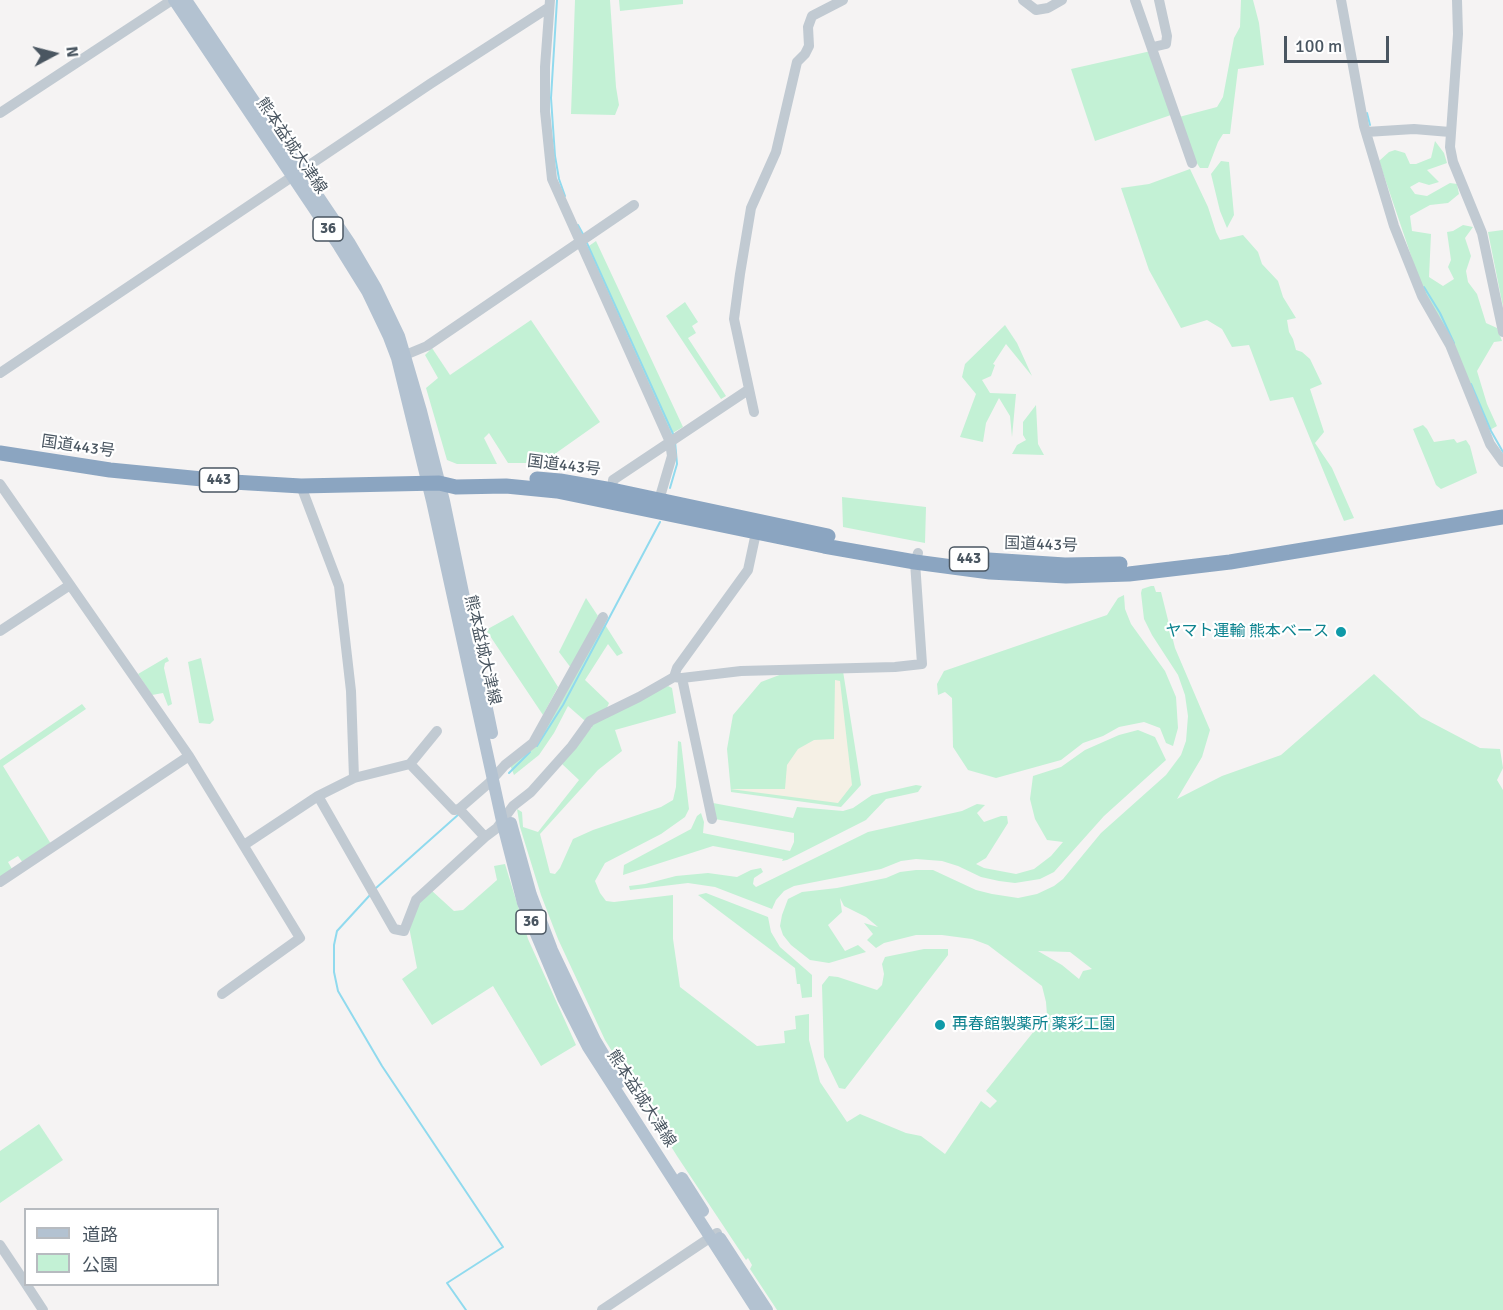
<!DOCTYPE html>
<meta charset="utf-8">
<style>
body{margin:0}
#map{position:relative;width:1503px;height:1310px;overflow:hidden;background:#f5f3f3;font-family:Signika,"Noto Sans JP",sans-serif}
canvas{display:block}
.legend{position:absolute;left:24px;top:1208px;width:195px;height:78px;box-sizing:border-box;background:#fff;border:2px solid #b7bbc0;margin:0;padding:8px 10px;list-style:none;font-size:18px;color:#4a5661}
.legend li{display:flex;align-items:center;gap:12px;height:30px}
.legend b{width:30px;border:2px solid #b7bbc0}
.north{position:absolute;left:24px;top:24px;width:60px;height:60px;-webkit-text-stroke:4px #fff;paint-order:stroke;rotate:83deg;font-size:16px;font-weight:700;line-height:24px;text-align:center;color:#4a5661}
.north::after{content:'';display:block;margin:auto;width:21px;height:27px;background:#4a5661;clip-path:polygon(50% 0,100% 100%,50% 72%,0 100%)}
.scale{position:absolute;left:1284px;top:36px;width:105px;height:27px;box-sizing:border-box;border:3px solid #4a5661;border-top:0;padding-left:8px;font-size:18px;line-height:21px;white-space:nowrap;color:#4a5661;-webkit-text-stroke:4px #fff;paint-order:stroke}
</style>
<div id="map">
<canvas width="1503" height="1310"></canvas>
<ul class="legend">
<li><b style="height:8px;background:#b3c2d1"></b>道路</li>
<li><b style="height:16px;background:#c3f1d5"></b>公園</li>
</ul>
<div class="north">N</div>
<div class="scale">100 m</div>
</div>
<script>
const g = document.querySelector('canvas').getContext('2d');
g.lineJoin = 'round';
function fill(path, color) {
  g.fillStyle = color;
  g.fill(path, 'evenodd');
}
function shape(rows) {
  const path = new Path2D();
  for (const r of rows) {
    path.moveTo(r[0], r[1]);
    for (let i = 2; i < r.length; i += 2) path.lineTo(r[i], r[i + 1]);
  }
  return path;
}
function trace(path, color, width, dash) {
  g.strokeStyle = color;
  g.lineWidth = width;
  g.lineCap = dash ? 'butt' : 'round';
  g.setLineDash(dash || []);
  g.stroke(path);
}
function write(font, color, halo, rows, align = 'center') {
  g.font = font + ' Signika,"Noto Sans JP",sans-serif';
  g.lineWidth = 4.5;
  g.setLineDash([]);
  g.textBaseline = 'middle';
  g.strokeStyle = halo;
  g.fillStyle = color;
  for (const [text, x, y, turn = 0] of rows) {
    g.save();
    g.translate(x, y);
    g.rotate((+turn || 0) * Math.PI / 180);
    g.textAlign = isNaN(turn) ? turn : align;
    if (halo) g.strokeText(text, 0, 0);
    g.fillText(text, 0, 0);
    g.restore();
  }
}
const green = shape([
 [575,0,610,0,616,87,619,105,615,115,571,114],
 [619,0,683,0,683,4,620,11],
 [1241,0,1253,0,1259,23,1264,65,1238,69,1230,134,1223,134,1218,142,1208,168,1200,168,1193,157,1179,117,1217,107,1223,97,1234,38,1240,27],
 [1151,51,1171,115,1095,141,1071,69],
 [1435,141,1444,153,1447,163,1427,170,1439,182,1429,185,1419,182,1410,187,1415,194,1427,196,1450,183,1457,184,1459,194,1448,203,1430,205,1410,216,1412,231,1431,234,1429,277,1443,286,1454,279,1448,267,1451,260,1447,232,1453,231,1463,225,1473,227,1465,238,1471,256,1466,271,1468,282,1477,294,1486,323,1497,328,1502,341,1494,342,1477,371,1487,404,1497,426,1488,431,1424,294,1379,161,1389,152,1395,150,1405,153,1410,164,1416,164,1431,158],
 [1221,161,1229,162,1234,215,1227,228,1220,211,1211,174],
 [1190,169,1208,207,1216,232,1220,240,1243,235,1258,252,1262,264,1278,281,1283,297,1296,318,1287,320,1289,332,1293,339,1296,350,1302,352,1310,359,1322,384,1310,389,1324,432,1315,443,1332,468,1354,518,1344,521,1293,397,1270,401,1249,345,1232,347,1222,329,1207,320,1181,328,1149,270,1121,188,1149,184],
 [1503,230,1503,307,1488,232],
 [596,241,683,427,671,434,586,248],
 [685,302,698,322,692,326,696,333,688,338,726,396,721,399,666,316],
 [531,320,600,422,542,463,508,463,489,433,484,438,497,464,457,464,447,460,426,388,438,378,425,355,432,348,450,375],
 [1005,325,1017,343,1032,376,1006,344,993,364,995,365,991,376,982,380,990,393,1016,394,1012,437,1010,416,999,398,986,423,983,442,960,437,976,394,962,377,965,364],
 [1036,405,1038,444,1044,455,1012,454,1017,445,1026,440,1023,435,1023,422],
 [1423,425,1427,429,1434,442,1454,439,1457,443,1466,440,1470,446,1477,473,1441,489,1436,485,1413,429],
 [842,497,926,507,925,543,843,527],
 [1151,586,1154,586,1156,592,1161,592,1175,648,1210,730,1202,757,1177,799,1222,776,1281,755,1374,674,1421,717,1480,748,1500,749,1503,768,1497,780,1503,790,1503,1310,777,1310,750,1269,752,1265,748,1258,746,1260,677,1156,605,1040,558,939,541,895,520,827,517,809,522,812,523,827,538,832,579,780,561,763,592,727,568,706,554,733,539,755,514,775,510,765,536,743,604,623,623,653,617,656,608,644,585,680,609,703,606,710,668,686,672,688,676,713,615,730,622,751,598,770,540,834,550,873,555,874,560,868,573,839,593,830,661,807,673,800,676,787,678,741,681,742,689,809,685,817,661,834,605,863,595,881,600,893,606,901,614,902,673,895,673,939,680,987,757,1046,785,1043,784,1031,796,1029,795,1016,809,1014,809,1040,820,1082,847,1122,860,1114,906,1133,921,1136,945,1154,981,1101,990,1108,997,1101,986,1091,1047,1015,1046,1002,1042,986,988,945,972,939,942,935,916,935,884,943,876,948,867,940,873,934,864,923,878,927,866,917,844,906,840,898,842,912,828,925,845,951,858,945,866,952,829,963,810,960,791,945,783,935,780,926,782,915,788,899,802,892,837,888,886,878,900,872,916,870,933,870,976,890,992,894,1018,898,1037,894,1054,886,1063,879,1101,833,1166,775,1181,755,1186,741,1188,716,1185,695,1178,675,1152,635,1144,619,1141,593,1142,589],
 [1038,951,1070,952,1092,969,1083,971,1079,979,1062,965],
 [1124,595,1125,609,1131,624,1165,671,1176,697,1178,728,1173,746,1166,743,1160,728,1144,722,1119,727,1103,736,1083,743,1061,760,996,778,968,770,953,747,952,698,945,692,938,695,937,684,944,671,1107,615,1118,598],
 [586,598,598,616,571,668,559,652],
 [513,615,558,687,543,715,486,630],
 [167,657,169,661,165,663,164,668,172,704,168,706,163,693,152,695,138,674],
 [201,658,214,720,210,724,199,723,188,662],
 [843,671,861,785,841,807,731,792,727,749,733,715,761,682,782,674],
 [82,704,86,709,3,766,51,844,23,863,18,856,8,862,12,869,0,877,0,760],
 [1138,730,1155,737,1166,760,1104,816,1054,872,1040,879,1015,883,999,881,981,877,958,866,942,861,916,859,901,861,881,869,794,886,784,891,776,900,772,909,715,887,688,883,630,890,629,886,645,884,676,876,708,873,737,877,751,870,761,868,763,872,754,878,753,884,756,887,868,832,962,811,977,804,985,805,977,813,984,822,1001,816,1007,816,1008,823,986,858,976,864,984,868,1016,874,1034,869,1051,856,1063,842,1047,840,1035,819,1030,799,1033,776,1061,767,1085,750,1119,735],
 [916,785,922,786,918,792,886,799,866,820,787,860,782,861,783,859,713,846,623,875,624,865,691,829,697,816,701,813,704,822,703,833,790,851,794,842,794,833,715,819,713,803,793,818,797,807,843,811,853,808,872,795],
 [505,864,528,939,576,1045,541,1066,493,986,432,1025,402,979,417,968,409,927,418,902,431,890,454,911,463,910,497,880,494,866],
 [706,893,768,917,771,932,780,947,812,975,812,997,802,998,800,984,797,984,795,968,698,895],
 [924,949,948,949,948,955,845,1089,839,1088,824,1057,822,985,829,976,838,977,877,990,882,985,884,974,882,964,885,957],
 [39,1124,63,1160,0,1203,0,1151]
]);
const sand = shape([
 [835,680,840,681,852,785,838,803,730,789,785,789,787,765,798,749,814,740,834,739]
]);
const stream = shape([
 [557,0,551,98,555,156,559,179,565,196],
 [1367,113,1370,125],
 [578,225,584,236],
 [586,241,674,436],
 [1424,287,1440,313,1454,343],
 [1471,384,1491,431,1503,452],
 [670,488,677,464,675,441],
 [537,746,563,705,660,522],
 [509,773,530,752],
 [376,888,459,814],
 [370,895,337,931,334,945,334,972,338,991,382,1066,503,1247,447,1283,466,1310]
]);
const minor = shape([
 [550,0,545,67,545,111,552,179,670,442,672,456,659,500],
 [1023,0,1036,10,1048,8,1062,0],
 [1135,0,1192,163],
 [1341,0,1364,126,1394,226,1422,296,1450,345,1490,444,1503,462],
 [1457,0,1458,34,1450,147,1453,162,1482,233,1503,332],
 [1153,47,1166,44,1167,36,1159,0],
 [0,113,172,0],
 [1366,132,1414,129,1450,132],
 [398,358,427,346,634,205],
 [0,373,430,84,548,8],
 [754,412,734,319,740,274,751,208,776,152,797,62,805,54,809,46,808,27,812,16,843,0],
 [0,484,189,756,300,938,222,994],
 [301,486,339,586,351,691,354,778],
 [612,490,613,480,748,390],
 [0,631,70,585],
 [674,677,682,678,741,671,895,667,922,664,915,562,918,553],
 [682,678,712,819],
 [410,764,437,731],
 [318,796,394,929,404,931,416,900,485,837,497,828,513,806,531,792,572,746,590,721,639,697,674,677,677,668,748,570,757,528],
 [459,809,489,783,505,765,533,743,603,617],
 [244,845,318,796,354,778,410,764,454,810,459,809,485,837],
 [0,882,189,756],
 [0,1245,26,1284],
 [26,1284,43,1310],
 [602,1310,717,1233]
]);
const major = shape([
 [174,0,339,246,367,291,389,337,397,358,432,501,502,821,523,903,563,998,588,1047,757,1310],
 [186,0,349,242,376,288,399,336,421,411,444,501,492,733],
 [511,823,531,895,552,950,595,1040,620,1082],
 [682,1178,703,1211],
 [720,1238,767,1310]
]);
const highway = shape([
 [0,453,110,470,233,482,301,486,439,483,456,487,506,486,557,491,824,546,915,562,990,572,1066,576,1129,574,1230,562,1503,517],
 [537,479,560,481,612,490,828,536],
 [958,558,1065,565,1120,564]
]);
const markers = [
 [1341,632,6,"#0f9aa8"],
 [940,1025,6,"#0f9aa8"]
];
const shields = [
 [328,229,30],
 [219,480,39],
 [969,559,39],
 [531,922,30]
];
const shieldNames = [
 ["36",328,229],
 ["443",219,480],
 ["443",969,559],
 ["36",531,922]
];
const streetNames = [
 ["熊本益城大津線",291,146,56],
 ["国道443号",78,447,8],
 ["国道443号",564,466,7],
 ["国道443号",1041,545,2],
 ["熊本益城大津線",482,650,77],
 ["熊本益城大津線",641,1099,57]
];
const cultureNames = [
 ["ヤマト運輸 熊本ベース",1329,632],
 ["再春館製薬所 薬彩工園",952,1025,"left"]
];
fill(green, '#c3f1d5');
fill(sand, '#f5f0e5');
trace(stream, '#90daee', 2);
trace(minor, '#c1cad2', 10);
trace(major, '#b3c2d1', 12);
trace(highway, '#8ba5c1', 15);
for (const [x, y, r, color] of markers) {
  const dot = new Path2D();
  dot.arc(x, y, r, 0, 2 * Math.PI);
  g.fillStyle = color;
  g.fill(dot);
  trace(dot, '#fff', 2);
}
for (const [x, y, w] of shields) {
  const box = new Path2D();
  box.roundRect(x - w / 2, y - 12, w, 24, 4.5);
  g.fillStyle = '#fff';
  g.fill(box);
  trace(box, '#4a5661', 1.5);
}
write('bold 15px', '#4a5661', null, shieldNames);
write('16px', '#4a5661', '#fff', streetNames);
write('16px', '#0d838f', '#fff', cultureNames, 'right');
</script>
